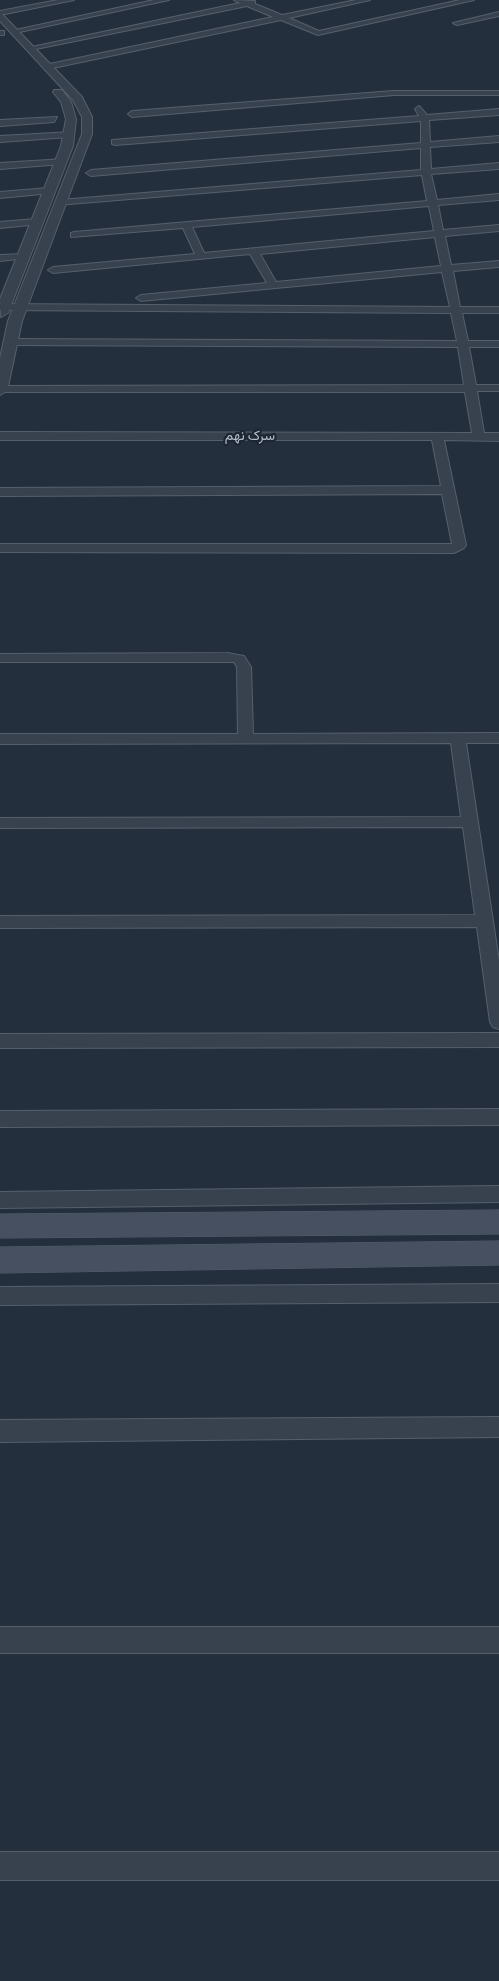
<!DOCTYPE html>
<meta charset="utf-8">
<style>
body{margin:0}
canvas{display:block;background:#242f3e}
</style>
<canvas width="499" height="1981"></canvas>
<script>
const g = document.querySelector('canvas').getContext('2d');
g.lineJoin = 'round';
function shape(rows) {
  const path = new Path2D();
  for (const r of rows) {
    path.moveTo(r[0], r[1]);
    for (let i = 2; i < r.length; i += 2) path.lineTo(r[i], r[i + 1]);
  }
  return path;
}
function trace(path, color, width, dash) {
  g.strokeStyle = color;
  g.lineWidth = width;
  g.lineCap = dash ? 'butt' : 'round';
  g.setLineDash(dash || []);
  g.stroke(path);
}
function fill(path, color) {
  g.fillStyle = color;
  g.fill(path, 'evenodd');
}
function write(font, color, halo, rows, align = 'center') {
  g.font = font + ' Signika,Vazirmatn,sans-serif';
  g.lineWidth = 4.5;
  g.setLineDash([]);
  g.textBaseline = 'middle';
  g.strokeStyle = halo;
  g.fillStyle = color;
  for (const [text, x, y, turn = 0] of rows) {
    g.save();
    g.translate(x, y);
    g.rotate((+turn || 0) * Math.PI / 180);
    g.textAlign = isNaN(turn) ? turn : align;
    if (halo) g.strokeText(text, 0, 0);
    g.fillText(text, 0, 0);
    g.restore();
  }
}
const minor = shape([
 [58,0,74,0,0,15,0,11,58,0],
 [154,0,169,0,15,33,11,31,154,0],
 [234,0,255,1,255,4,282,15,356,0,370,0,289,18,319,31,460,0,474,0,318,35,281,20,48,69,45,65,273,17,247,6,31,50,27,48,240,3,234,0],
 [499,12,499,16,457,25,453,23,499,12],
 [0,31,4,31,4,35,0,35,0,31],
 [394,91,499,91,499,95,394,95,132,117,128,114,132,111,394,91],
 [419,106,427,115,499,109,499,115,429,120,430,142,499,136,499,142,430,147,431,169,499,163,499,169,431,174,437,200,499,194,499,200,438,205,443,230,499,225,499,231,445,236,451,265,499,261,499,267,453,271,460,307,499,307,499,313,462,313,468,341,499,341,499,347,469,347,476,385,499,385,499,391,477,391,484,433,499,433,499,441,444,440,466,545,464,548,454,553,0,552,0,544,452,544,442,494,0,496,0,488,441,486,432,440,0,440,0,432,472,433,465,392,0,392,0,386,464,385,458,347,10,345,4,342,10,339,457,341,451,313,0,310,0,304,450,307,442,272,141,301,136,298,141,295,267,283,250,254,53,273,48,270,53,267,195,254,183,228,71,237,71,233,74,232,427,201,422,175,57,205,57,201,60,200,421,170,421,148,91,176,86,173,91,170,421,143,421,121,115,145,112,144,112,140,419,116,415,109,419,106],
 [429,206,434,231,204,253,192,227,429,206],
 [435,237,441,266,276,282,260,254,435,237],
 [57,117,54,122,0,126,0,120,57,117],
 [72,132,73,134,69,137,0,142,0,136,72,132],
 [65,159,65,163,62,164,0,169,0,163,65,159],
 [49,188,52,189,52,193,0,198,0,192,49,188],
 [36,219,41,222,39,224,0,228,0,222,36,219],
 [26,254,26,258,0,261,0,255,26,254],
 [227,653,244,656,251,667,253,734,499,733,499,743,466,743,499,961,499,1029,493,1027,490,1022,477,927,0,928,0,916,475,915,463,827,0,828,0,818,461,817,451,743,0,744,0,734,238,734,237,667,234,662,0,662,0,654,227,653],
 [499,1033,499,1047,0,1048,0,1034,499,1033],
 [499,1109,499,1125,0,1127,0,1111,499,1109],
 [499,1186,499,1202,0,1208,0,1192,499,1186],
 [499,1284,499,1302,0,1305,0,1287,499,1284],
 [499,1417,499,1437,0,1442,0,1420,499,1417],
 [0,1627,499,1627,499,1653,0,1653,0,1627],
 [0,1852,499,1852,499,1880,0,1880,0,1852]
]);
const tertiary = shape([
 [0,12,82,97,92,117,92,134,22,321,7,391,0,395,0,358,8,321,82,134,82,117,73,100,0,21,0,12],
 [54,90,62,90,71,102,76,119,73,146,8,313,1,317,0,299,61,146,66,119,61,102,53,92,54,90]
]);
const secondary = shape([
 [499,1210,499,1234,0,1238,0,1214,499,1210],
 [499,1241,499,1265,0,1273,0,1247,499,1241]
]);
const farStreetnames = [
 ["سرک نهم",250,436]
];
trace(minor, '#565f6c', 2);
trace(tertiary, '#565f6c', 2);
trace(secondary, '#565f6c', 1);
fill(minor, '#38414e');
fill(tertiary, '#38414e');
fill(secondary, '#465061');
write('14px', '#b4bcc9', '#1d2633', farStreetnames);
</script>
